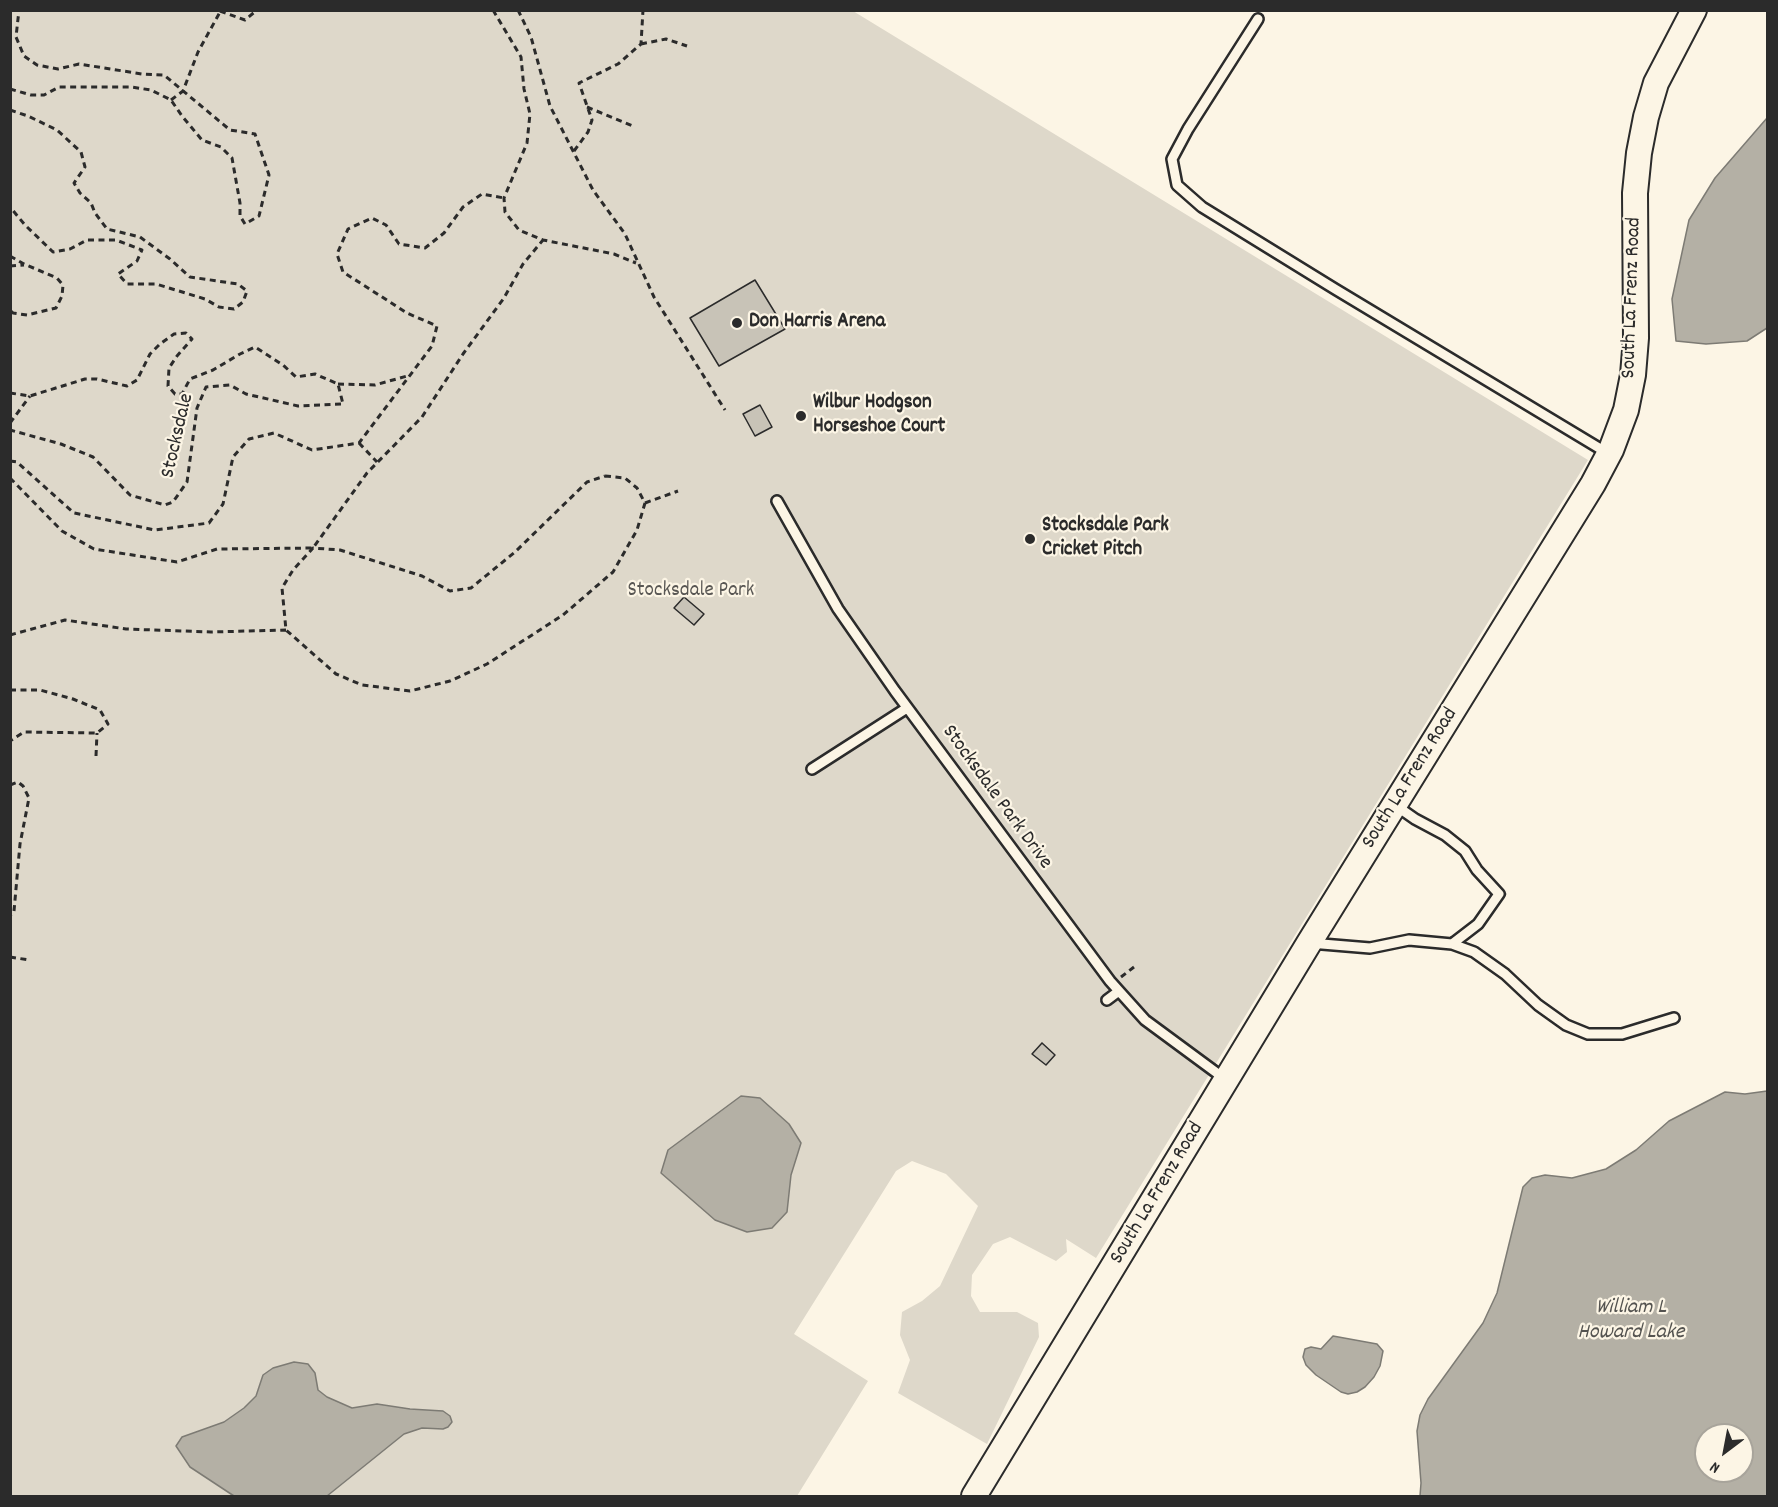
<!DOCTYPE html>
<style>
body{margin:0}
#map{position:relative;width:1778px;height:1507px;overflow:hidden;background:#fcf5e5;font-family:Dekko,sans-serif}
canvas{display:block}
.frame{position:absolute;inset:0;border:12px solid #2b2b2b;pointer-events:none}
.north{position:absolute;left:1694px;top:1423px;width:60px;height:60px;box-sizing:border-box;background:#fcf5e5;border:2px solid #a8a49b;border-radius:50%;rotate:212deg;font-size:16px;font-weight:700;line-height:24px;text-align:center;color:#2b2b2b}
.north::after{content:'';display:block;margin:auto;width:21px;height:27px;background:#2b2b2b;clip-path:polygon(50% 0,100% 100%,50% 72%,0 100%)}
</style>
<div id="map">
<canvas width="1778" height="1507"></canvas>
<div class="frame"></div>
<div class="north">N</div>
</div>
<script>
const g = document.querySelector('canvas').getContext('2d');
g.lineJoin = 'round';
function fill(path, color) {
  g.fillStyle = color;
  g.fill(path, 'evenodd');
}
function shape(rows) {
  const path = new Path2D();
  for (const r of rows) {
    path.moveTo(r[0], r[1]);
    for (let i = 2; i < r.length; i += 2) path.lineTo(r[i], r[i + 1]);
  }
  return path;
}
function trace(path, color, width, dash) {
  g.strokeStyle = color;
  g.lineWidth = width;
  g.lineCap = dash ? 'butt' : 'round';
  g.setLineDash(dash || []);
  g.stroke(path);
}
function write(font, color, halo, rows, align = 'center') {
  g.font = font + ' Dekko,sans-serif';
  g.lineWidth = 4.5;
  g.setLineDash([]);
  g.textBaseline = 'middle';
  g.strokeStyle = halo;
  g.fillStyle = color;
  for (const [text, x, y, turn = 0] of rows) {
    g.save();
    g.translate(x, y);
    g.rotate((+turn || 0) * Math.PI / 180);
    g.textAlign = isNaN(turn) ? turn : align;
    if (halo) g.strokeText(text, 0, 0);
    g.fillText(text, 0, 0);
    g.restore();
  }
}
const green = shape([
 [10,11,853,11,1588,460,1096,1258,1066,1239,1067,1252,1056,1261,1010,1237,993,1244,972,1275,971,1296,980,1312,1017,1312,1038,1323,1039,1337,987,1444,898,1393,910,1360,900,1335,902,1312,922,1301,940,1286,978,1206,946,1174,912,1161,896,1171,794,1334,868,1381,797,1496,327,1496,404,1434,422,1428,437,1429,443,1411,410,1409,377,1404,353,1408,327,1397,318,1390,315,1373,263,1375,256,1395,244,1408,224,1422,182,1437,190,1467,234,1496,11,1496]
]);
const water = shape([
 [1767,118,1767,328,1747,341,1706,344,1676,341,1672,299,1689,220,1715,178,1767,118],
 [1767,1091,1767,1496,1420,1496,1421,1483,1417,1431,1420,1415,1428,1399,1483,1323,1497,1293,1523,1187,1532,1178,1545,1175,1572,1178,1606,1169,1636,1150,1669,1121,1725,1092,1745,1094,1767,1091],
 [1706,1435,1742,1435,1742,1471,1706,1471,1706,1435],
 [741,1096,760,1098,789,1124,801,1143,791,1175,787,1212,772,1228,747,1232,715,1220,661,1173,668,1150,741,1096],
 [1333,1336,1377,1344,1383,1351,1380,1366,1374,1377,1365,1387,1357,1392,1348,1394,1341,1392,1316,1375,1306,1365,1303,1357,1305,1349,1311,1347,1321,1349,1333,1336],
 [294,1362,308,1364,315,1373,318,1390,327,1397,352,1408,377,1404,410,1409,443,1411,450,1416,452,1422,448,1427,443,1429,422,1428,404,1434,327,1496,234,1496,190,1467,176,1446,182,1437,224,1422,244,1408,256,1396,263,1375,273,1368,294,1362]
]);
const building = shape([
 [755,280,785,329,719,366,690,318,755,280],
 [760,405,772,427,755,436,743,414,760,405],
 [684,597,704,614,694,625,674,608,684,597],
 [1042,1043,1055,1055,1046,1065,1032,1054,1042,1043]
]);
const path = shape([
 [493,10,521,57,524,89,530,114,527,143,504,198,505,212,519,230,543,240,614,254,636,263],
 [518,10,531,37,550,106,593,190,625,234,654,297,725,410],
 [220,11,245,20,257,10],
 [641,44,666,39,687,46],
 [10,89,31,95,44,95,59,87,131,87,151,90,171,100,182,116,202,140,221,147,232,158,240,203,240,216,245,224,259,216,269,175,255,134,230,130,164,75,142,74,79,64,58,69,37,65,24,56,16,37,19,10],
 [171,100,183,91,198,52,220,12],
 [587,107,633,126],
 [10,110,28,116,57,130,81,152,85,167,74,183,80,193,91,203,95,213,107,229,140,237,170,259,190,277,238,284,247,291,243,302,234,309,219,307,205,299,156,284,127,284,118,274,137,261,142,250,116,240,87,240,70,249,53,252,25,225,10,207],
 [574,151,588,132,592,120,579,83,618,64,641,44,643,10],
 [10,256,24,264,57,278,63,285,62,296,56,308,27,315,13,313,10,310],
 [10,266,24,265],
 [338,384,375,385,407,376],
 [10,393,30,396,85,379,97,379,127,386,137,380,150,354,160,344,174,334,186,333,192,339,177,356,169,368,168,386,175,394,182,394,190,379,213,370,240,354,255,347,283,365,296,377,315,374,338,384,343,404,298,406,246,394,230,385,206,387,197,408,187,482,173,502,165,505,130,495,93,457,61,444,10,430],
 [10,423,30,396],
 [359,443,377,462],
 [10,461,17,462,74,513,155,530,209,523,223,504,233,457,249,439,274,433,312,450,359,443,432,346,437,326,407,313,343,272,337,254,348,229,372,218,386,225,399,244,425,248,444,233,463,207,482,194,504,198],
 [605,476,625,478,637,488,645,503,637,530,613,572,563,615,487,664,450,681,410,691,362,685,336,674,286,630,282,588,293,570,313,548,340,550,422,576,450,591,471,588,515,552,587,482,605,476],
 [10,478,62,531,94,549,177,562,217,549,313,548,367,473,422,417,463,354,504,298,523,264,543,240],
 [645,503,678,491],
 [10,635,65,620,126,629,211,632,286,630],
 [10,690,40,690,73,699,100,710,108,724,97,733,24,732,10,741],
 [96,756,97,733],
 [10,785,18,782,23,786,29,798,20,844,14,911,10,916],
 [10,957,29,960],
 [1121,977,1134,967]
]);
const lane = shape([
 [1258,19,1188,129,1172,159,1177,185,1202,207,1335,289,1609,454],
 [777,501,838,609,895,691,1110,981,1145,1020,1225,1079],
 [812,769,907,708],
 [1310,943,1370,948,1409,940,1452,944,1478,924,1499,894,1477,870,1465,851,1445,835,1415,819,1395,805],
 [1452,944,1474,952,1505,974,1538,1005,1566,1025,1588,1034,1622,1034,1674,1018],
 [1107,1000,1119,991]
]);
const secondary = shape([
 [974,1496,1309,943,1593,484,1611,450,1626,410,1633,375,1636,338,1635,193,1639,153,1646,117,1656,83,1694,10]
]);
const markers = [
 [737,323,6,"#2b2b2b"],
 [801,416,6,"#2b2b2b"],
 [1030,539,6,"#2b2b2b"]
];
const streetNames = [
 ["South La Frenz Road",1633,298,-88],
 ["Stocksdale",179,436,-77],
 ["South La Frenz Road",1411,779,-58],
 ["Stocksdale Park Drive",996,798,54],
 ["South La Frenz Road",1158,1194,-59]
];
const poiNames = [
 ["Don Harris Arena",749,323],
 ["Wilbur Hodgson",813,404],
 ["Horseshoe Court",813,428],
 ["Stocksdale Park",1042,527],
 ["Cricket Pitch",1042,551]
];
const parkNames = [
 ["Stocksdale Park",691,592]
];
const waterNames = [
 ["William L",1631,1309],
 ["Howard Lake",1631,1334]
];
fill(green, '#ded8ca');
fill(water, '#b4b0a5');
trace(water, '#7d7b74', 1.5);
fill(building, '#c8c3b7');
trace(building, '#2b2b2b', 1.5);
trace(lane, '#2b2b2b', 14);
trace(secondary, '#2b2b2b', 28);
trace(path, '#2b2b2b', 3, [6, 4.5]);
trace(lane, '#fcf5e5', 9);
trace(secondary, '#fcf5e5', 24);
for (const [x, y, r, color] of markers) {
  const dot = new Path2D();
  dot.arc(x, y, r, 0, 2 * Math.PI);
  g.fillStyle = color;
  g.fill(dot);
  trace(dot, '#fcf5e5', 2);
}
write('21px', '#2b2b2b', '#fcf5e5', streetNames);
write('bold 21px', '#2b2b2b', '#fcf5e5', poiNames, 'left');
write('21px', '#585653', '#fcf5e5', parkNames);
write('italic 22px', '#545350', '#fcf5e5', waterNames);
</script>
